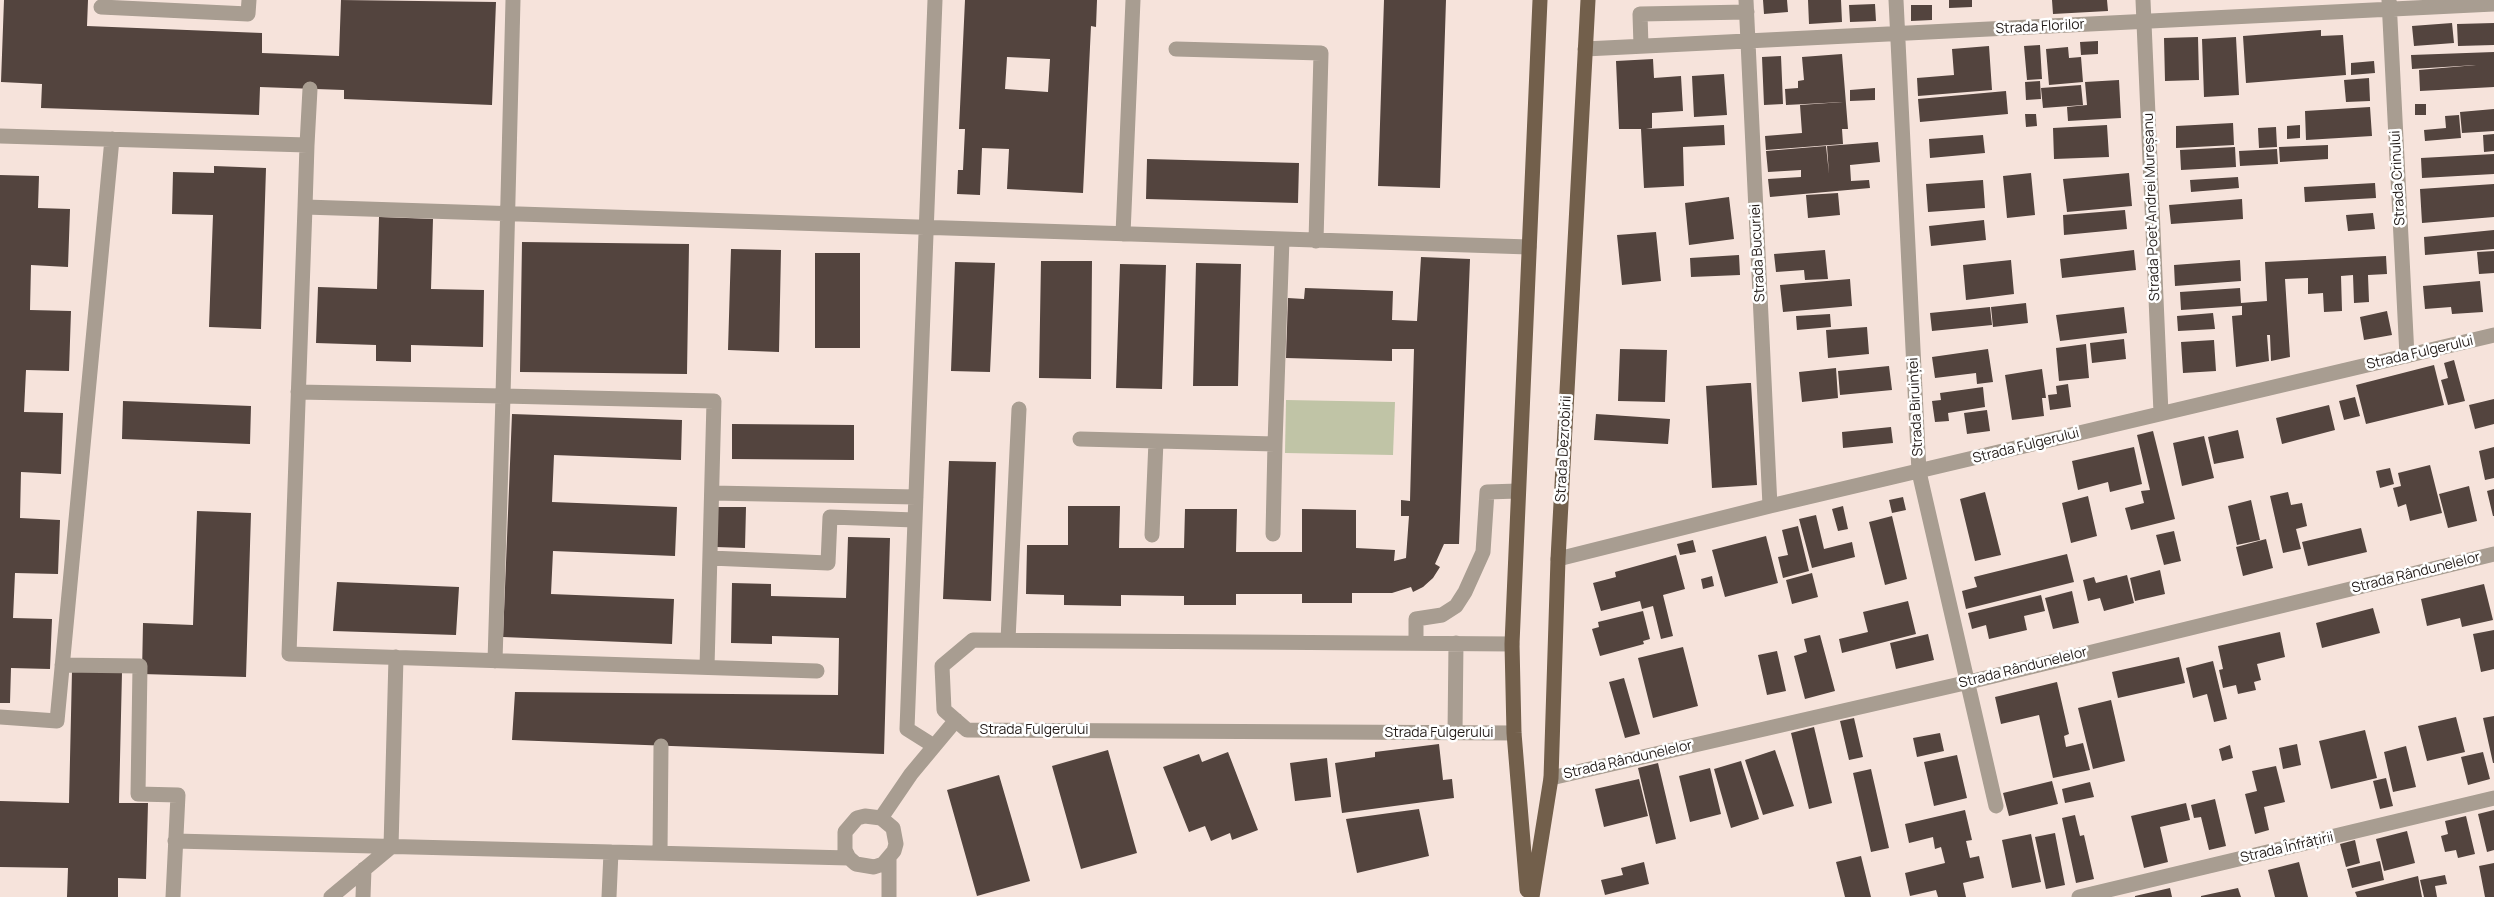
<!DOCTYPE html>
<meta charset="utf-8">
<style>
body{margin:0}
canvas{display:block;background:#f6e3db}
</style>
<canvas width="2494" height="897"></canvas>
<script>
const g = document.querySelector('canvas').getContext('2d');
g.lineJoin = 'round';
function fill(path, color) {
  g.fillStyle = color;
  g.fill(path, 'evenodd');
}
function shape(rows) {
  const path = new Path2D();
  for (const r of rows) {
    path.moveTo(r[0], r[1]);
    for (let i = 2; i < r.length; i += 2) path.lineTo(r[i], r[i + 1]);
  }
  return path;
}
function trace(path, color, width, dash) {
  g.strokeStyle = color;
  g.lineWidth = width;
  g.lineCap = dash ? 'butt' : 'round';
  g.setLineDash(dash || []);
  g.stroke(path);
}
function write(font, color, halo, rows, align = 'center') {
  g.font = font + ' Manrope,sans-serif';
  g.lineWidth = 5;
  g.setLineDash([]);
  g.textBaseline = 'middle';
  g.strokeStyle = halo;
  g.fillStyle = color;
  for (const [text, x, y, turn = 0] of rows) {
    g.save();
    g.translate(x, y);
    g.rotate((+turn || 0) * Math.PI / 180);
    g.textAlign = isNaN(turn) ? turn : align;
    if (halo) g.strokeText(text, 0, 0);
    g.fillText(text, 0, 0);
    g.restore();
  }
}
const green = shape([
 [1286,400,1395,402,1393,455,1285,453]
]);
const building = shape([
 [4,0,88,0,87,26,262,33,262,53,339,56,341,0,496,2,492,105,344,99,344,90,260,87,259,115,41,108,42,84,1,82],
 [965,0,1097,0,1096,27,1091,26,1083,193,1007,189,1009,149,982,148,980,195,957,194,958,170,963,170,965,129,959,129],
 [1007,57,1050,59,1048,92,1005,89],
 [1384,0,1446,0,1440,188,1378,186],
 [1763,0,1787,0,1788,12,1764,14],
 [1808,0,1841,0,1842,22,1809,24],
 [1949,0,1972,0,1972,7,1949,8],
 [2052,0,2107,0,2108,11,2053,14],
 [1875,4,1876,21,1850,22,1849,5],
 [1911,5,1932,5,1932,20,1911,21],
 [2452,23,2454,43,2414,46,2412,26],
 [2494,23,2494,45,2458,46,2457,24],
 [2321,30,2321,36,2343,35,2346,75,2246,83,2243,36],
 [2198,37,2199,80,2165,81,2164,38],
 [2236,37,2239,95,2204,97,2202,39],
 [2098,41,2098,54,2081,55,2080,42],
 [2040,45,2042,79,2027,80,2024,46],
 [1989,46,1992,90,1918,96,1917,78,1954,75,1952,49],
 [2068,47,2069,58,2081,57,2083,82,2049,85,2046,49],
 [2494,52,2494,87,2420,91,2419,70,2476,65,2412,69,2411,55],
 [1842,54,1848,129,1842,129,1843,144,1766,150,1765,136,1802,133,1800,105,1843,102,1786,105,1785,89,1798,88,1798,81,1804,80,1802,57],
 [1781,56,1783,104,1764,105,1762,57],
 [1653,59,1654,78,1681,76,1683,111,1652,113,1652,128,1646,129,1724,125,1725,145,1683,147,1684,186,1644,188,1641,129,1619,129,1616,61],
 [2374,61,2375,73,2351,75,2351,63],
 [1724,74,1727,115,1694,117,1692,76],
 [2369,78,2370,101,2346,102,2344,80],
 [2119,80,2121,118,2068,121,2067,107,2087,105,2085,82],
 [2040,81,2041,99,2026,100,2025,82],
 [2081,85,2083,105,2043,108,2041,88],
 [1875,88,1875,100,1850,101,1850,90],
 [2006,91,2008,114,1920,122,1918,99],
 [2415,104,2426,104,2426,115,2415,115],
 [2370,107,2372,136,2306,140,2305,111],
 [2494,109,2494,131,2462,133,2460,112],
 [2025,114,2036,114,2037,126,2026,127],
 [2459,115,2461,138,2425,141,2424,130,2446,128,2445,116],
 [2233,123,2234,145,2176,148,2176,126],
 [2107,125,2109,157,2054,159,2053,128],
 [2300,125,2300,138,2287,139,2287,126],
 [2276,127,2277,147,2259,148,2258,128],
 [2494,134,2494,151,2484,152,2483,135],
 [1983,135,1985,153,1930,158,1929,139],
 [1878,142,1880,162,1850,165,1851,181,1869,180,1870,188,1770,197,1768,179,1801,177,1801,170,1768,172,1766,151,1826,146,1829,174,1827,146],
 [2328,145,2328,159,2280,162,2279,147],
 [2235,147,2236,167,2181,170,2180,150],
 [2277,149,2278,164,2240,166,2239,151],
 [2494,154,2494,174,2422,178,2421,158],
 [1147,159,1299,163,1298,203,1146,199],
 [214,166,266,168,261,329,209,327,213,215,172,214,173,172,214,173],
 [2031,173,2035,215,2007,218,2003,176],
 [2129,173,2132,206,2067,212,2063,179],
 [0,175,39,176,38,208,70,209,68,267,31,265,30,310,71,311,69,371,26,370,24,412,63,413,61,474,21,472,20,518,60,520,58,574,15,573,13,618,52,619,50,669,11,668,10,703,0,703],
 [2238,177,2239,188,2191,192,2190,180],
 [1983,180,1985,208,1928,212,1926,184],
 [2375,183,2376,198,2305,202,2304,187],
 [2494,184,2494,217,2422,223,2420,189],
 [1838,193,1840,215,1808,218,1806,195],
 [1729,197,1734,239,1689,245,1685,203],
 [2242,199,2243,219,2171,224,2169,205],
 [2125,210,2127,229,2064,235,2063,215],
 [2373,213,2375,229,2348,231,2346,215],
 [379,217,433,219,431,289,484,290,483,347,411,345,411,362,376,361,376,345,316,343,318,287,377,289],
 [1984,220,1986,240,1931,246,1929,226],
 [2494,230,2494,249,2425,255,2424,237],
 [1656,232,1661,281,1622,285,1617,235],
 [522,242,689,244,687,374,520,372],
 [731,249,781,250,779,352,728,350],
 [1825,250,1828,279,1805,280,1804,270,1776,272,1774,254],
 [2134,250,2136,270,2062,278,2060,259],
 [2494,251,2494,273,2479,274,2477,252],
 [815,253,860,253,860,348,815,348],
 [1739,255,1740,275,1691,277,1690,258],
 [2386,256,2387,274,2368,275,2369,302,2354,303,2353,275,2341,276,2342,311,2324,312,2323,293,2308,294,2308,278,2285,279,2290,357,2271,361,2270,335,2267,335,2269,361,2236,367,2232,316,2242,315,2242,306,2181,310,2180,292,2240,288,2241,303,2267,301,2265,262],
 [1421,257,1470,259,1459,544,1444,544,1435,564,1440,567,1433,578,1423,587,1413,592,1411,587,1392,593,1352,593,1352,603,1302,603,1302,594,1236,594,1236,605,1184,605,1184,596,1121,595,1121,606,1064,605,1064,595,1026,594,1027,545,1068,545,1068,506,1120,506,1119,548,1184,548,1185,509,1237,509,1236,552,1302,552,1302,509,1356,510,1356,548,1395,550,1394,561,1406,558,1409,516,1401,516,1401,500,1410,501,1414,349,1392,349,1392,361,1286,358,1288,298,1304,299,1305,288,1393,291,1392,320,1417,321],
 [2011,260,2014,294,1966,300,1963,265],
 [2240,260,2241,281,2175,286,2174,265],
 [1041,261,1092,261,1091,379,1039,378],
 [955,262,995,263,990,372,951,371],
 [1196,263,1241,264,1238,386,1193,386],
 [1120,264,1166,265,1162,389,1116,388],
 [1850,279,1852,306,1783,312,1780,285],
 [2480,281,2483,312,2452,314,2451,307,2425,309,2423,286],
 [2026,303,2028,323,1993,327,1991,307],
 [1990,307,1992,325,1932,331,1930,313],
 [2124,307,2127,333,2060,341,2056,315],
 [2387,311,2392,335,2364,340,2360,317],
 [2213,313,2215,329,2178,331,2177,316],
 [1830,314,1831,327,1797,330,1796,316],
 [1867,327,1869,354,1828,358,1826,330],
 [2124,339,2126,359,2092,363,2090,343],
 [2214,340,2216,371,2183,373,2181,342],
 [2086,344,2089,378,2059,381,2056,348],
 [1620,349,1667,350,1665,402,1618,401],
 [1988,349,1993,382,1977,384,1976,373,1935,378,1932,357],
 [2454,360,2465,401,2448,405,2441,380,2448,378,2444,363],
 [2434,365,2444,405,2366,424,2356,385],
 [1889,366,1892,390,1840,395,1838,371],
 [1836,368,1838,398,1802,402,1799,372],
 [2042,369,2046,398,2042,398,2044,416,2012,420,2005,375],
 [1748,383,1751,383,1757,485,1712,488,1706,386],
 [2068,384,2071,407,2050,410,2048,395,2057,394,2056,386],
 [1983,387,1985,407,1948,413,1949,421,1935,422,1932,401,1941,400,1940,393],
 [2355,397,2360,416,2344,420,2339,401],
 [2494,399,2494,424,2475,429,2469,405],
 [123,401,251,406,250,444,122,439],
 [2329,405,2335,430,2282,444,2276,418],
 [1987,410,1990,431,1967,434,1964,413],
 [512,414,682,420,681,460,554,455,552,502,677,507,675,556,553,551,551,594,674,599,672,644,503,637],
 [1596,414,1670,419,1668,444,1594,440],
 [732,424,854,425,854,460,732,459],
 [1891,427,1893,443,1843,448,1842,432],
 [2238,430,2244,458,2214,464,2208,437],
 [2153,431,2175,519,2131,530,2125,508,2144,503,2141,491,2150,490,2137,435],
 [2204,436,2214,478,2182,486,2173,443],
 [2134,447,2142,484,2110,492,2108,482,2078,490,2072,461],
 [2494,447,2494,478,2485,480,2479,451],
 [949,461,996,462,991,601,943,599],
 [2430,465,2442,513,2410,521,2406,504,2398,507,2393,488,2401,486,2398,473],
 [2390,468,2394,484,2380,488,2376,471],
 [2469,486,2477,521,2448,528,2439,494],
 [2494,489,2494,516,2493,516,2487,491],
 [1985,492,2001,555,1975,561,1960,499],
 [2288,492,2291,505,2302,503,2307,526,2296,529,2301,549,2283,553,2270,496],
 [2088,496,2097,536,2071,543,2062,503],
 [1903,497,1906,510,1892,513,1889,500],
 [2251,500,2260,540,2237,545,2228,506],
 [1843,506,1848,529,1838,531,1832,509],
 [717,507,746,507,745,548,716,547],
 [197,511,251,513,246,677,142,674,143,623,193,625],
 [1816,515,1824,549,1852,542,1855,557,1812,568,1799,519],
 [1892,516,1907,579,1885,585,1869,522],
 [1798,526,1809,571,1783,578,1778,557,1788,555,1782,530],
 [2361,528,2367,552,2308,566,2302,542],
 [2174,531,2181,561,2164,565,2156,535],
 [1766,536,1778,583,1725,597,1712,550],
 [848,537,890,538,884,754,512,740,515,692,838,695,839,638,772,636,772,644,731,643,732,583,771,584,771,596,846,598],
 [2266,539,2273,568,2243,576,2236,547],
 [1693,540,1696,552,1680,555,1677,544],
 [2067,554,2074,582,1966,609,1962,591,1977,587,1974,577],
 [1676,555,1685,589,1663,595,1673,636,1661,639,1653,606,1642,609,1640,601,1601,611,1593,583,1616,577,1615,572],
 [2160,570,2165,594,2135,601,2130,578],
 [1812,573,1818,597,1792,604,1786,580],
 [2127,575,2134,603,2104,611,2100,598,2088,601,2083,580,2094,577,2096,583],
 [1712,576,1714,586,1703,589,1701,579],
 [337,582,459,587,456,635,333,631],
 [2484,584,2493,620,2462,627,2460,618,2427,626,2421,599],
 [2072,591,2079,623,2053,629,2045,598],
 [2041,595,2045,611,2024,616,2027,630,1989,639,1986,625,1972,629,1968,613],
 [1908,601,1916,634,1842,653,1839,639,1868,632,1863,612],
 [2373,608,2380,633,2322,648,2316,623],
 [1643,611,1650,639,1643,641,1644,644,1600,656,1592,629,1599,627,1598,622],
 [2494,630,2494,669,2481,672,2473,634],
 [2280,632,2285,657,2257,664,2261,680,2254,682,2256,690,2238,694,2236,685,2223,688,2219,670,2223,669,2218,646],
 [1928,634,1934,660,1896,669,1890,643],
 [1820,635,1835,691,1805,699,1794,656,1807,652,1804,639],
 [1683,647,1698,706,1653,718,1638,658],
 [1777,651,1786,691,1767,695,1758,655],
 [2179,657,2185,683,2118,698,2112,672],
 [2213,661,2227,719,2214,722,2207,694,2193,698,2186,668],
 [72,671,122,672,119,803,148,803,146,879,118,878,118,897,67,897,68,868,0,867,0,801,69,803],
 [1624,678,1640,734,1625,738,1609,682],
 [2057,682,2069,734,2064,736,2066,747,2083,743,2090,770,2053,778,2039,715,2001,724,1995,697],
 [2111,700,2125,761,2093,769,2078,708],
 [2494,716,2494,763,2493,763,2483,718],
 [2456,717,2465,752,2427,761,2418,726],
 [1854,718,1863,757,1849,760,1840,721],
 [1814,727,1832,803,1809,809,1791,733],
 [2365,730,2377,778,2331,789,2319,741],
 [1940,733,1944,751,1917,757,1913,738],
 [1439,744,1443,780,1452,779,1454,798,1342,813,1335,763,1375,757,1375,752],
 [2297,744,2301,765,2283,769,2279,748],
 [2230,745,2233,758,2222,761,2219,749],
 [2406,746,2416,787,2393,792,2384,752],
 [1108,750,1137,853,1081,869,1052,766],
 [1775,750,1794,806,1763,815,1745,760],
 [1228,752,1258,830,1232,840,1230,833,1211,841,1205,826,1189,832,1163,767,1199,754,1202,762],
 [2483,752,2490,779,2468,785,2461,757],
 [1957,755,1967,798,1934,806,1924,762],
 [1327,758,1331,797,1295,801,1290,763],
 [1741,761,1759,819,1731,828,1714,769],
 [1658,763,1676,839,1656,844,1638,768],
 [2276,766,2285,802,2264,807,2269,830,2255,834,2245,794,2257,791,2252,771],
 [1710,768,1721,814,1690,822,1679,776],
 [1871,769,1889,848,1871,852,1853,773],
 [999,775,1030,881,977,896,947,790],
 [2386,778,2393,806,2380,809,2373,781],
 [1639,779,1648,816,1604,827,1595,789],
 [2052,781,2058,804,2009,816,2003,793],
 [2090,782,2094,797,2065,803,2062,789],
 [2215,799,2226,846,2209,850,2201,817,2194,818,2191,805],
 [2186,803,2190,820,2160,827,2168,862,2144,868,2131,816],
 [1419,809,1429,856,1357,873,1346,819],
 [1965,810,1972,840,1966,841,1970,858,1979,856,1984,878,1963,883,1966,897,1938,897,1936,890,1910,896,1905,873,1945,863,1941,847,1935,849,1933,837,1909,843,1905,824],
 [2494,810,2494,850,2487,852,2478,814],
 [2075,815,2080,836,2084,835,2094,879,2076,883,2062,818],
 [2466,816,2475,854,2458,858,2456,850,2445,852,2441,836,2448,834,2445,821],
 [2407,831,2415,863,2384,871,2376,839],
 [2055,833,2065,885,2046,889,2035,837],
 [2031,834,2041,882,2012,888,2002,840],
 [2355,840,2360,863,2346,867,2340,844],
 [1861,856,1871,897,1845,897,1836,862],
 [2380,861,2384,880,2352,888,2347,869],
 [1644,862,1649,884,1605,895,1601,880,1623,875,1621,868],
 [2299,862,2308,897,2275,897,2268,870],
 [2494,863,2494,897,2485,897,2479,866],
 [2445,875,2447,884,2435,886,2437,897,2424,897,2420,880],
 [2418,876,2422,897,2357,897,2355,892],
 [2170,888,2172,897,2135,897,2135,896],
 [2238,888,2241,897,2201,897,2201,896]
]);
const minor = shape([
 [513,0,503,396,714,401,707,667],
 [1746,0,1770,506],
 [1896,0,1919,472,1996,806],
 [2143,0,2161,413],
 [2389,0,2407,356],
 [101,7,248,14,249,0],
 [1641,46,1640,14,1747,12],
 [1176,49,1321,53,1316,241],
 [1585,49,2494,4],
 [0,136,307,145,305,207,1529,247],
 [307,145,310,89],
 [305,207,289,654,817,671],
 [1123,234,1133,0],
 [298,392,503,396,495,661],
 [1080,439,1275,444,1282,239],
 [712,493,916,497],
 [1273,534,1275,444],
 [1152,535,1156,441],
 [710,558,828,563,830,517,915,520],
 [1558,559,1770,506,2494,335],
 [1008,640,1019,409],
 [1416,643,1416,619,1442,615,1456,606,1465,592,1483,552,1487,492,1518,491],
 [1512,644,973,640,942,666,944,710,967,730,1514,733],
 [62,665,140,666,138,794,178,795,173,897],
 [0,717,57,721,112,139],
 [1455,733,1456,643],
 [934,746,907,729,935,0],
 [1551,778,1969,682,2494,554],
 [881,818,911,774,956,720],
 [175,841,849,858,856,864,874,867,883,864,894,851,896,844,893,828,881,818,865,816,857,818,845,832,845,850,849,858],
 [660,853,661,746],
 [331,897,391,847,396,657],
 [363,897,364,869],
 [609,897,611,852],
 [889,897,889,858],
 [2079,897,2494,798]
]);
const major = shape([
 [1527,890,1514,733,1512,644,1540,0],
 [1532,897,1551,778,1558,559,1588,0]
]);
const streetNames = [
 ["Strada Florilor",2040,27,-3],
 ["Strada Crinului",2398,178,-93],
 ["Strada Poet Andrei Mureșanu",2152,207,-92],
 ["Strada Bucuriei",1758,253,-93],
 ["Strada Fulgerului",2420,353,-13],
 ["Strada Biruinței",1916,407,-93],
 ["Strada Fulgerului",2026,446,-14],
 ["Strada Dezrobirii",1564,449,-87],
 ["Strada Rândunelelor",2416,573,-14],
 ["Strada Rândunelelor",2023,668,-14],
 ["Strada Fulgerului",1034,730],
 ["Strada Fulgerului",1439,733],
 ["Strada Rândunelelor",1628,760,-13],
 ["Strada Înfrățirii",2287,848,-13]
];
fill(green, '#c0c4a6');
fill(building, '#53443e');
trace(minor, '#a89d91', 15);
trace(major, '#725f4b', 15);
write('14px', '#231c19', '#fff', streetNames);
</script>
